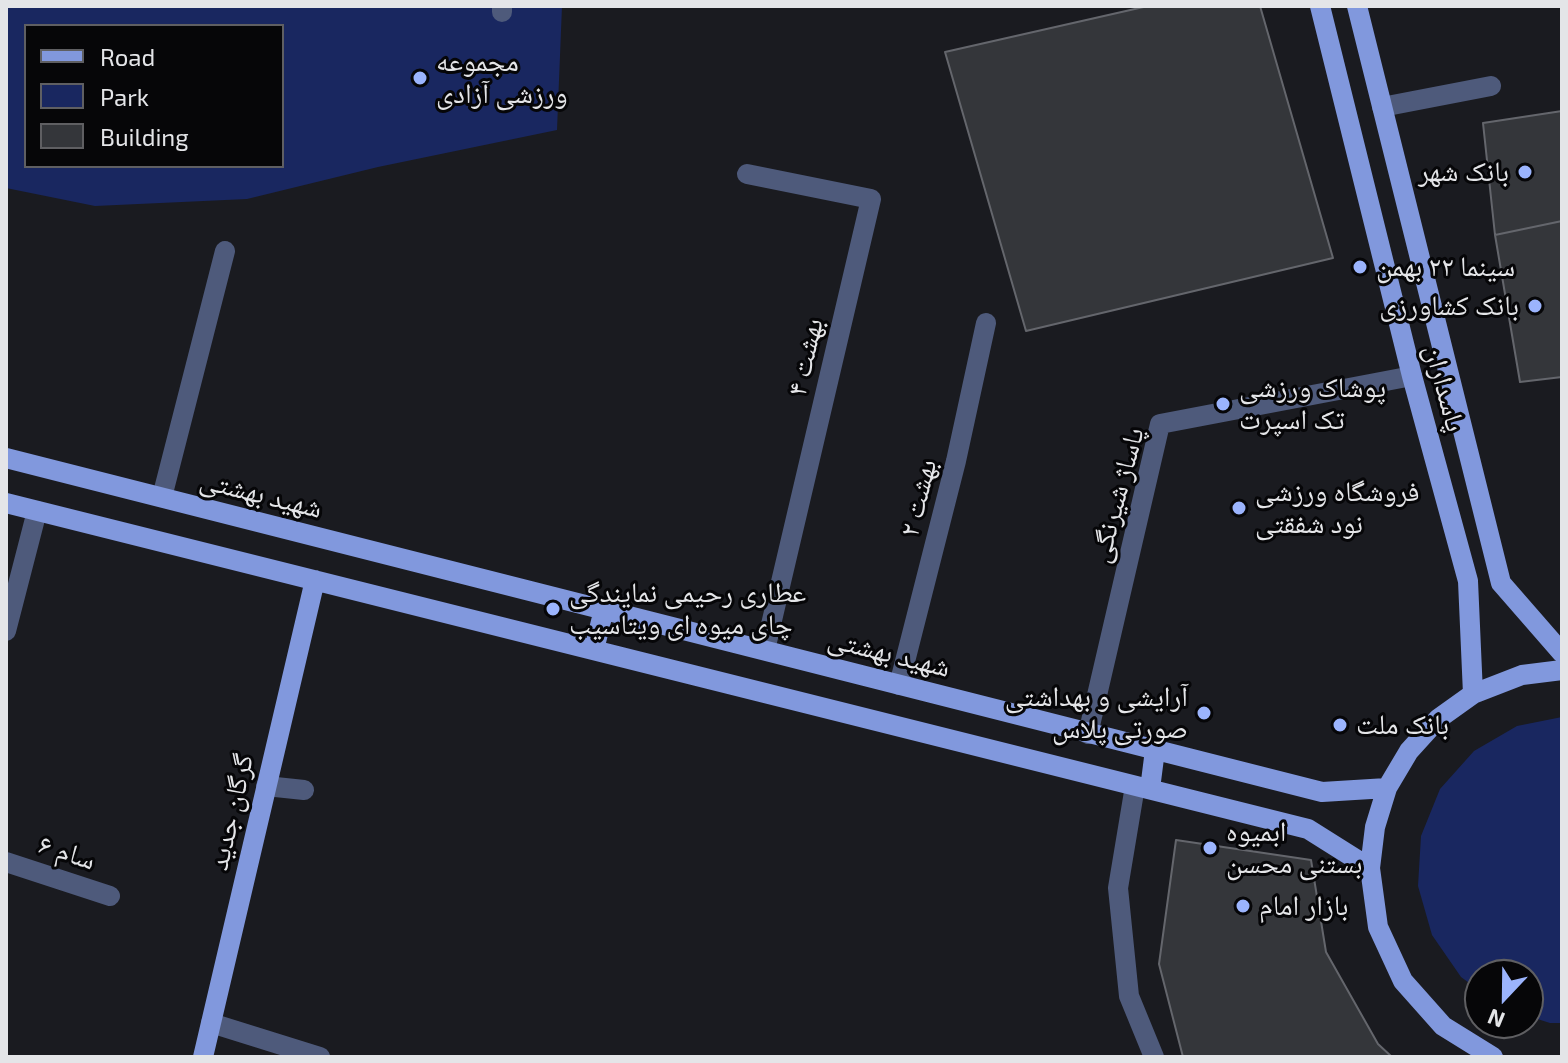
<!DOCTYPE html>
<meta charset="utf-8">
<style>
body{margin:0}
#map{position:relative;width:1568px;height:1063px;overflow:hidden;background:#1a1b20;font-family:"Exo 2",sans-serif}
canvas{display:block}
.frame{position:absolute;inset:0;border:8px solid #e4e5e8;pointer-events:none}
.legend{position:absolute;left:24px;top:24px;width:260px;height:144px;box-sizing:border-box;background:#060608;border:2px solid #5f5f62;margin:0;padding:10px 14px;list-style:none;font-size:24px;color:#e4e5e8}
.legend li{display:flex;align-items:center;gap:16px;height:40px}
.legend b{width:40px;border:2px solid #5f5f62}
.north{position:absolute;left:1464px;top:959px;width:80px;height:80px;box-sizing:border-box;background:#060608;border:2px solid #5f5f62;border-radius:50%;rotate:202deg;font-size:22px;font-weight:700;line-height:32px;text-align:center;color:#e4e5e8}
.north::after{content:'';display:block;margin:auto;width:28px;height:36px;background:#9bb4fd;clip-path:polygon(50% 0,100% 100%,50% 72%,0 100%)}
</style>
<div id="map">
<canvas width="1568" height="1063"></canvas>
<div class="frame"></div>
<ul class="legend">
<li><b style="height:10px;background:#8198dd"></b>Road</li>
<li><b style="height:22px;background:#192760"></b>Park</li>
<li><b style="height:22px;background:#34363a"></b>Building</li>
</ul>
<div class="north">N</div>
</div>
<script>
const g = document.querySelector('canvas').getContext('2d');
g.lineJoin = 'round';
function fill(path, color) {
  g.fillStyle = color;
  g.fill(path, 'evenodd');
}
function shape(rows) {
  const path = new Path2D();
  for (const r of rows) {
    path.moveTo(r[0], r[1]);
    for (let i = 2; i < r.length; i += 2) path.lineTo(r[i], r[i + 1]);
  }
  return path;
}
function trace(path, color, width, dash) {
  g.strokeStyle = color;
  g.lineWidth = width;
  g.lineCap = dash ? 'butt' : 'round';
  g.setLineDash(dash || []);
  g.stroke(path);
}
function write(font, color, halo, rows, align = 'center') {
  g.font = font + ' "Exo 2","Noto Naskh Arabic",sans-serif';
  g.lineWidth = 6;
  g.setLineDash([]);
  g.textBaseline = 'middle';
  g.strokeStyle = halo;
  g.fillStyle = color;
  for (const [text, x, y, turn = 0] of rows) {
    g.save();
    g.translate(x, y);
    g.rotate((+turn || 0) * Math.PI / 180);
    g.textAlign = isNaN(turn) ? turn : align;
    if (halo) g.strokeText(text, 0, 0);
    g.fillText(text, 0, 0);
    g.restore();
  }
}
const green = shape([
 [6,6,562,6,557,130,378,167,247,199,95,206,6,188],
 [26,26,282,26,282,166,26,166],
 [1562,717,1562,1023,1550,1023,1528,1016,1528,975,1480,975,1480,991,1461,977,1432,935,1418,886,1421,836,1440,789,1474,751,1517,726]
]);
const building = shape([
 [1148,6,1260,6,1333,258,1026,331,945,52,1148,6],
 [1562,111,1562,221,1495,235,1483,123,1562,111],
 [1562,221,1562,377,1520,382,1495,235,1562,221],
 [1176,840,1311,860,1326,952,1378,1044,1392,1057,1183,1057,1159,964,1176,840]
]);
const minor = shape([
 [502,12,502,6],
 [1382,107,1491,86],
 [747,174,871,199,765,650],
 [162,497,225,251],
 [6,631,37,511],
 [899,685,956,461,986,323],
 [1088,734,1160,424,1412,376],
 [266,786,304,790],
 [1135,786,1118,888,1129,996,1154,1057],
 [6,862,110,896],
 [211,1023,320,1057]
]);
const major = shape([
 [1320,6,1412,376,1468,581,1473,694],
 [1357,6,1501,583,1562,653],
 [6,458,1322,792,1387,788],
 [6,503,1308,829,1370,868],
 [594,650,604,609],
 [1150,789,1155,750],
 [203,1057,315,580],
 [1493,1057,1443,1026,1403,981,1378,927,1370,868,1375,827,1387,788,1409,751,1438,719,1473,694,1522,675,1562,670]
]);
const markers = [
 [420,78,8,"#9bb4fd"],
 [1525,172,8,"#9bb4fd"],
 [1360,267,8,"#9bb4fd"],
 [1535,306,8,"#9bb4fd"],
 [1223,404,8,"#9bb4fd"],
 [1239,508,8,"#9bb4fd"],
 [553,609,8,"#9bb4fd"],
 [1204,713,8,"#9bb4fd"],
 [1340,725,8,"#9bb4fd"],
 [1210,848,8,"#9bb4fd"],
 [1243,906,8,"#9bb4fd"]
];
const poiNames = [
 ["مجموعه",436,62],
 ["ورزشی آزادی",436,94],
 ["بانک شهر",1509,172,"right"],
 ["سینما ۲۲ بهمن",1376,267],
 ["بانک کشاورزی",1519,306,"right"],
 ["پوشاک ورزشی",1239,388],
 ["تک اسپرت",1239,420],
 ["فروشگاه ورزشی",1255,492],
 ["نود شفقتی",1255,524],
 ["عطاری رحیمی نمایندگی",569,593],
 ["چای میوه ای ویتاسیب",569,625],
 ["آرایشی و بهداشتی",1188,697,"right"],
 ["صورتی پلاس",1188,729,"right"],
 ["بانک ملت",1356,725],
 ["ابمیوه",1226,832],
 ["بستنی محسن",1226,864],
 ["بازار امام",1259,906]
];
const streetNames = [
 ["۴ بهشت",805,357,-77],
 ["پاسداران",1445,388,75],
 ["شهید بهشتی",261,494,14],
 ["پاساژ شیرنگی",1117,495,-75],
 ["بهشت ۲",918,498,-76],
 ["شهید بهشتی",889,653,14],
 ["گرگان جدید",231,812,-77],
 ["۶ سام",67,852,18]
];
fill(green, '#192760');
fill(building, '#34363a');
trace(building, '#64666c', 2);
trace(minor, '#4e5a7b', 20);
trace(major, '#8198dd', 20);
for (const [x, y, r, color] of markers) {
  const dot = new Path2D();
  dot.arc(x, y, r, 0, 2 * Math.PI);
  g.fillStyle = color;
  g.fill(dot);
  trace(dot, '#060608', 3);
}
write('28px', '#e4e5e8', '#060608', poiNames, 'left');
write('28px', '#e4e5e8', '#060608', streetNames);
</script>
